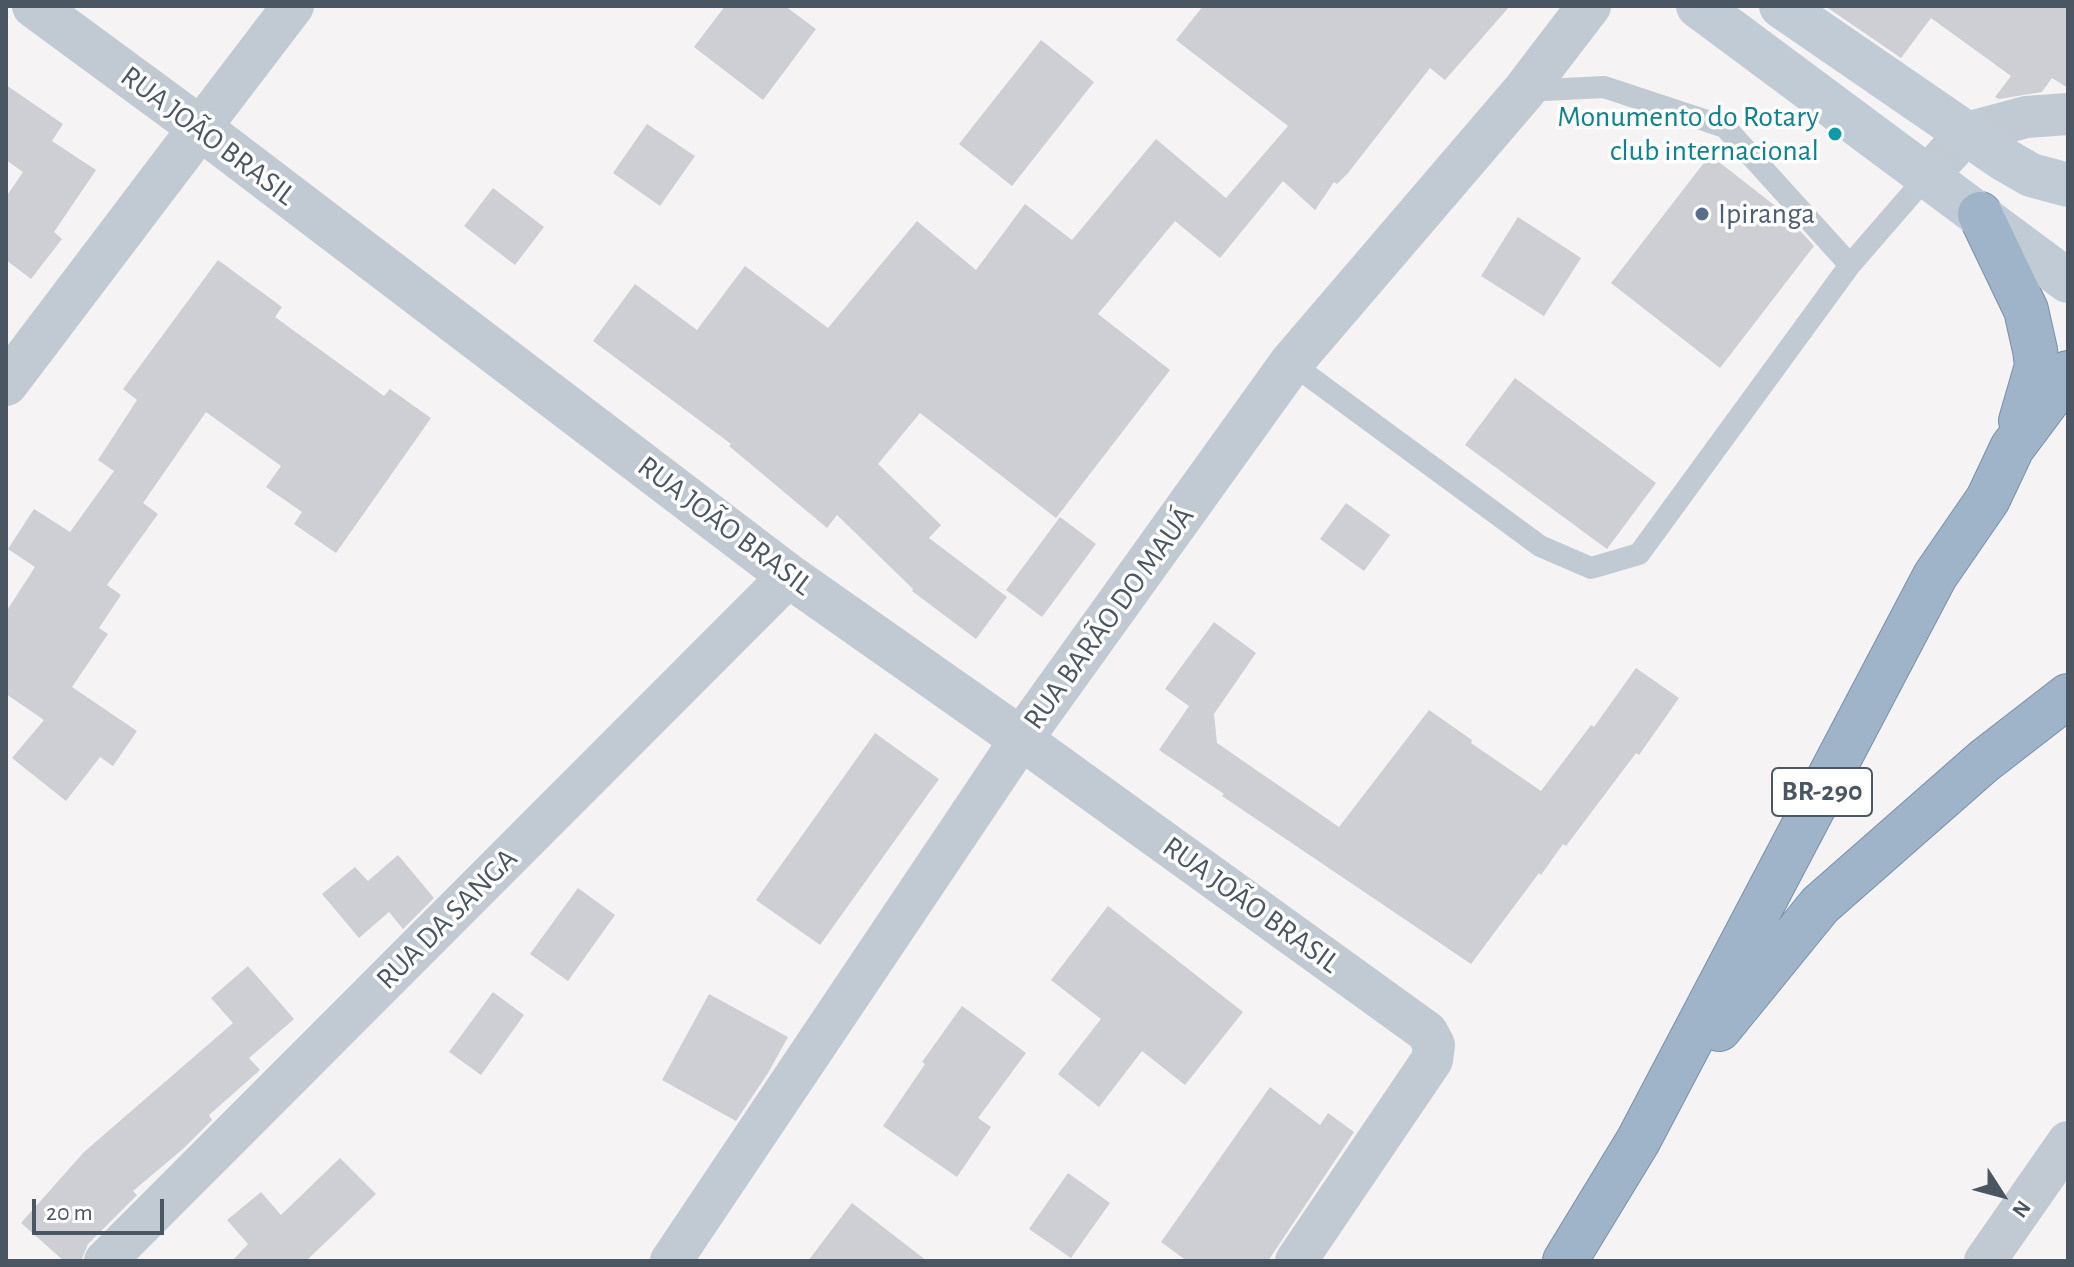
<!DOCTYPE html>
<meta charset="utf-8">
<style>
body{margin:0}
#map{position:relative;width:2074px;height:1267px;overflow:hidden;background:#f5f3f3;font-family:"Alegreya Sans",sans-serif}
canvas{display:block}
.frame{position:absolute;inset:0;border:8px solid #4a5661;pointer-events:none}
.north{position:absolute;left:1962px;top:1155px;width:80px;height:80px;-webkit-text-stroke:6px #fff;paint-order:stroke;rotate:126deg;font-size:22px;font-weight:700;line-height:32px;text-align:center;color:#4a5661}
.north::after{content:'';display:block;margin:auto;width:28px;height:36px;background:#4a5661;clip-path:polygon(50% 0,100% 100%,50% 72%,0 100%)}
.scale{position:absolute;left:32px;top:1199px;width:132px;height:36px;box-sizing:border-box;border:4px solid #4a5661;border-top:0;padding-left:10px;font-size:24px;line-height:28px;white-space:nowrap;color:#4a5661;-webkit-text-stroke:6px #fff;paint-order:stroke}
</style>
<div id="map">
<canvas width="2074" height="1267"></canvas>
<div class="frame"></div>
<div class="north">N</div>
<div class="scale">20 m</div>
</div>
<script>
const g = document.querySelector('canvas').getContext('2d');
g.lineJoin = 'round';
function fill(path, color) {
  g.fillStyle = color;
  g.fill(path, 'evenodd');
}
function shape(rows) {
  const path = new Path2D();
  for (const r of rows) {
    path.moveTo(r[0], r[1]);
    for (let i = 2; i < r.length; i += 2) path.lineTo(r[i], r[i + 1]);
  }
  return path;
}
function trace(path, color, width, dash) {
  g.strokeStyle = color;
  g.lineWidth = width;
  g.lineCap = dash ? 'butt' : 'round';
  g.setLineDash(dash || []);
  g.stroke(path);
}
function write(font, color, halo, rows, align = 'center') {
  g.font = font + ' "Alegreya Sans",sans-serif';
  g.lineWidth = 7;
  g.setLineDash([]);
  g.textBaseline = 'middle';
  g.strokeStyle = halo;
  g.fillStyle = color;
  for (const [text, x, y, turn = 0] of rows) {
    g.save();
    g.translate(x, y);
    g.rotate((+turn || 0) * Math.PI / 180);
    g.textAlign = isNaN(turn) ? turn : align;
    if (halo) g.strokeText(text, 0, 0);
    g.fillText(text, 0, 0);
    g.restore();
  }
}
const building = shape([
 [725,6,785,6,816,29,763,100,694,47],
 [1203,6,1510,6,1445,80,1430,68,1348,173,1337,184,1334,182,1315,210,1283,181,1220,258,1175,221,1098,314,1170,370,1056,518,920,413,878,464,941,525,929,538,1007,597,976,639,912,591,913,589,837,515,827,528,729,446,731,444,593,341,635,284,697,330,745,266,828,328,917,221,976,270,1025,204,1072,240,1156,139,1226,198,1288,126,1176,40],
 [1825,6,2068,6,2068,88,2052,78,2042,92,1999,99,1995,97,2011,76,1931,18,1901,58],
 [1041,40,1094,82,1012,186,959,144],
 [6,85,63,124,52,141,96,170,54,232,62,239,31,279,6,260,6,197,23,172,6,160],
 [647,124,695,156,660,206,613,173],
 [1710,155,1783,212,1814,246,1720,368,1611,283],
 [493,188,544,227,515,265,464,226],
 [1518,217,1581,258,1544,316,1481,276],
 [218,260,282,307,275,317,384,396,390,389,431,418,336,553,294,524,302,512,266,487,281,466,206,412,143,503,158,514,107,585,121,595,99,628,108,634,72,687,137,731,113,766,100,757,66,801,12,758,44,720,6,694,6,612,35,567,8,549,34,509,70,532,114,471,98,460,137,400,123,389],
 [1515,378,1656,483,1607,549,1465,445],
 [1346,503,1390,535,1364,571,1320,539],
 [1060,517,1096,544,1042,617,1006,590],
 [1214,622,1256,653,1214,714,1217,743,1339,827,1429,710,1472,740,1471,743,1541,791,1591,725,1594,727,1636,668,1679,698,1639,755,1636,753,1566,846,1563,844,1541,875,1539,873,1471,964,1222,796,1224,794,1159,750,1189,706,1165,689],
 [875,733,939,779,820,945,756,900],
 [398,855,434,898,403,929,389,912,359,938,322,894,355,867,368,881],
 [578,888,615,915,568,981,530,954],
 [1108,906,1243,1012,1185,1085,1142,1051,1099,1107,1058,1074,1101,1019,1051,980],
 [248,966,294,1019,249,1058,260,1070,209,1115,212,1120,184,1148,133,1191,137,1195,88,1244,81,1261,64,1261,21,1223,84,1152,233,1023,211,998],
 [493,992,524,1015,481,1075,449,1052],
 [709,994,788,1037,768,1073,736,1121,662,1080],
 [962,1006,1026,1053,978,1118,991,1127,957,1177,883,1126,925,1064,922,1062],
 [1270,1087,1320,1125,1328,1113,1354,1132,1268,1261,1187,1261,1161,1242],
 [340,1158,376,1194,306,1261,232,1261,248,1244,227,1220,261,1192,281,1215],
 [1068,1173,1110,1203,1071,1258,1029,1229],
 [852,1203,927,1261,808,1261]
]);
const service = shape([
 [1525,91,1604,87,1725,127,1850,265,1928,175],
 [1291,363,1540,546,1591,568,1639,554,1850,265]
]);
const minor = shape([
 [200,128,293,6],
 [1928,175,1967,133,2026,117,2068,114],
 [105,1261,789,576],
 [671,1261,1021,739,1427,1032,1434,1045,1432,1060,1296,1261],
 [1985,1261,2068,1142]
]);
const tertiary = shape([
 [34,6,200,128,789,576,1021,739,1291,363,1524,91,1589,6],
 [6,384,200,128]
]);
const secondary = shape([
 [1698,6,2068,281],
 [1781,6,2005,160,2031,175,2068,185]
]);
const trunk = shape([
 [1980,214,2026,310,2035,350,2037,366,2021,421],
 [1719,1029,1820,905,1984,761,2068,696],
 [1565,1261,1638,1141,1935,576,1988,499,2012,448,2068,373]
]);
const markers = [
 [1835,134,8,"#0f9aa8"],
 [1702,214,8,"#5c6f8a"]
];
const shields = [
 [1822,792,100]
];
const shieldNames = [
 ["BR-290",1822,792]
];
const cultureNames = [
 ["Monumento do Rotary",1819,117],
 ["club internacional",1819,151]
];
const streetNames = [
 ["RUA JOÃO BRASIL",208,136,37],
 ["RUA JOÃO BRASIL",725,526,37],
 ["RUA BARÃO DO MAUÁ",1109,618,-54],
 ["RUA JOÃO BRASIL",1251,905,36],
 ["RUA DA SANGA",447,919,-45]
];
const serviceNames = [
 ["Ipiranga",1718,214]
];
fill(building, '#cdcfd5');
trace(trunk, '#7690ad', 46);
trace(service, '#c1cad2', 22);
trace(minor, '#c1cad2', 42);
trace(tertiary, '#c1cad2', 44);
trace(secondary, '#c1cbd6', 44);
trace(trunk, '#9fb4c9', 44);
for (const [x, y, r, color] of markers) {
  const dot = new Path2D();
  dot.arc(x, y, r, 0, 2 * Math.PI);
  g.fillStyle = color;
  g.fill(dot);
  trace(dot, '#fff', 3);
}
for (const [x, y, w] of shields) {
  const box = new Path2D();
  box.roundRect(x - w / 2, y - 24, w, 48, 6);
  g.fillStyle = '#fff';
  g.fill(box);
  trace(box, '#4a5661', 2);
}
write('bold 28px', '#4a5661', null, shieldNames);
write('30px', '#0d838f', '#fff', cultureNames, 'right');
write('30px', '#4a5661', '#fff', streetNames);
write('30px', '#4e5e75', '#fff', serviceNames, 'left');
</script>
